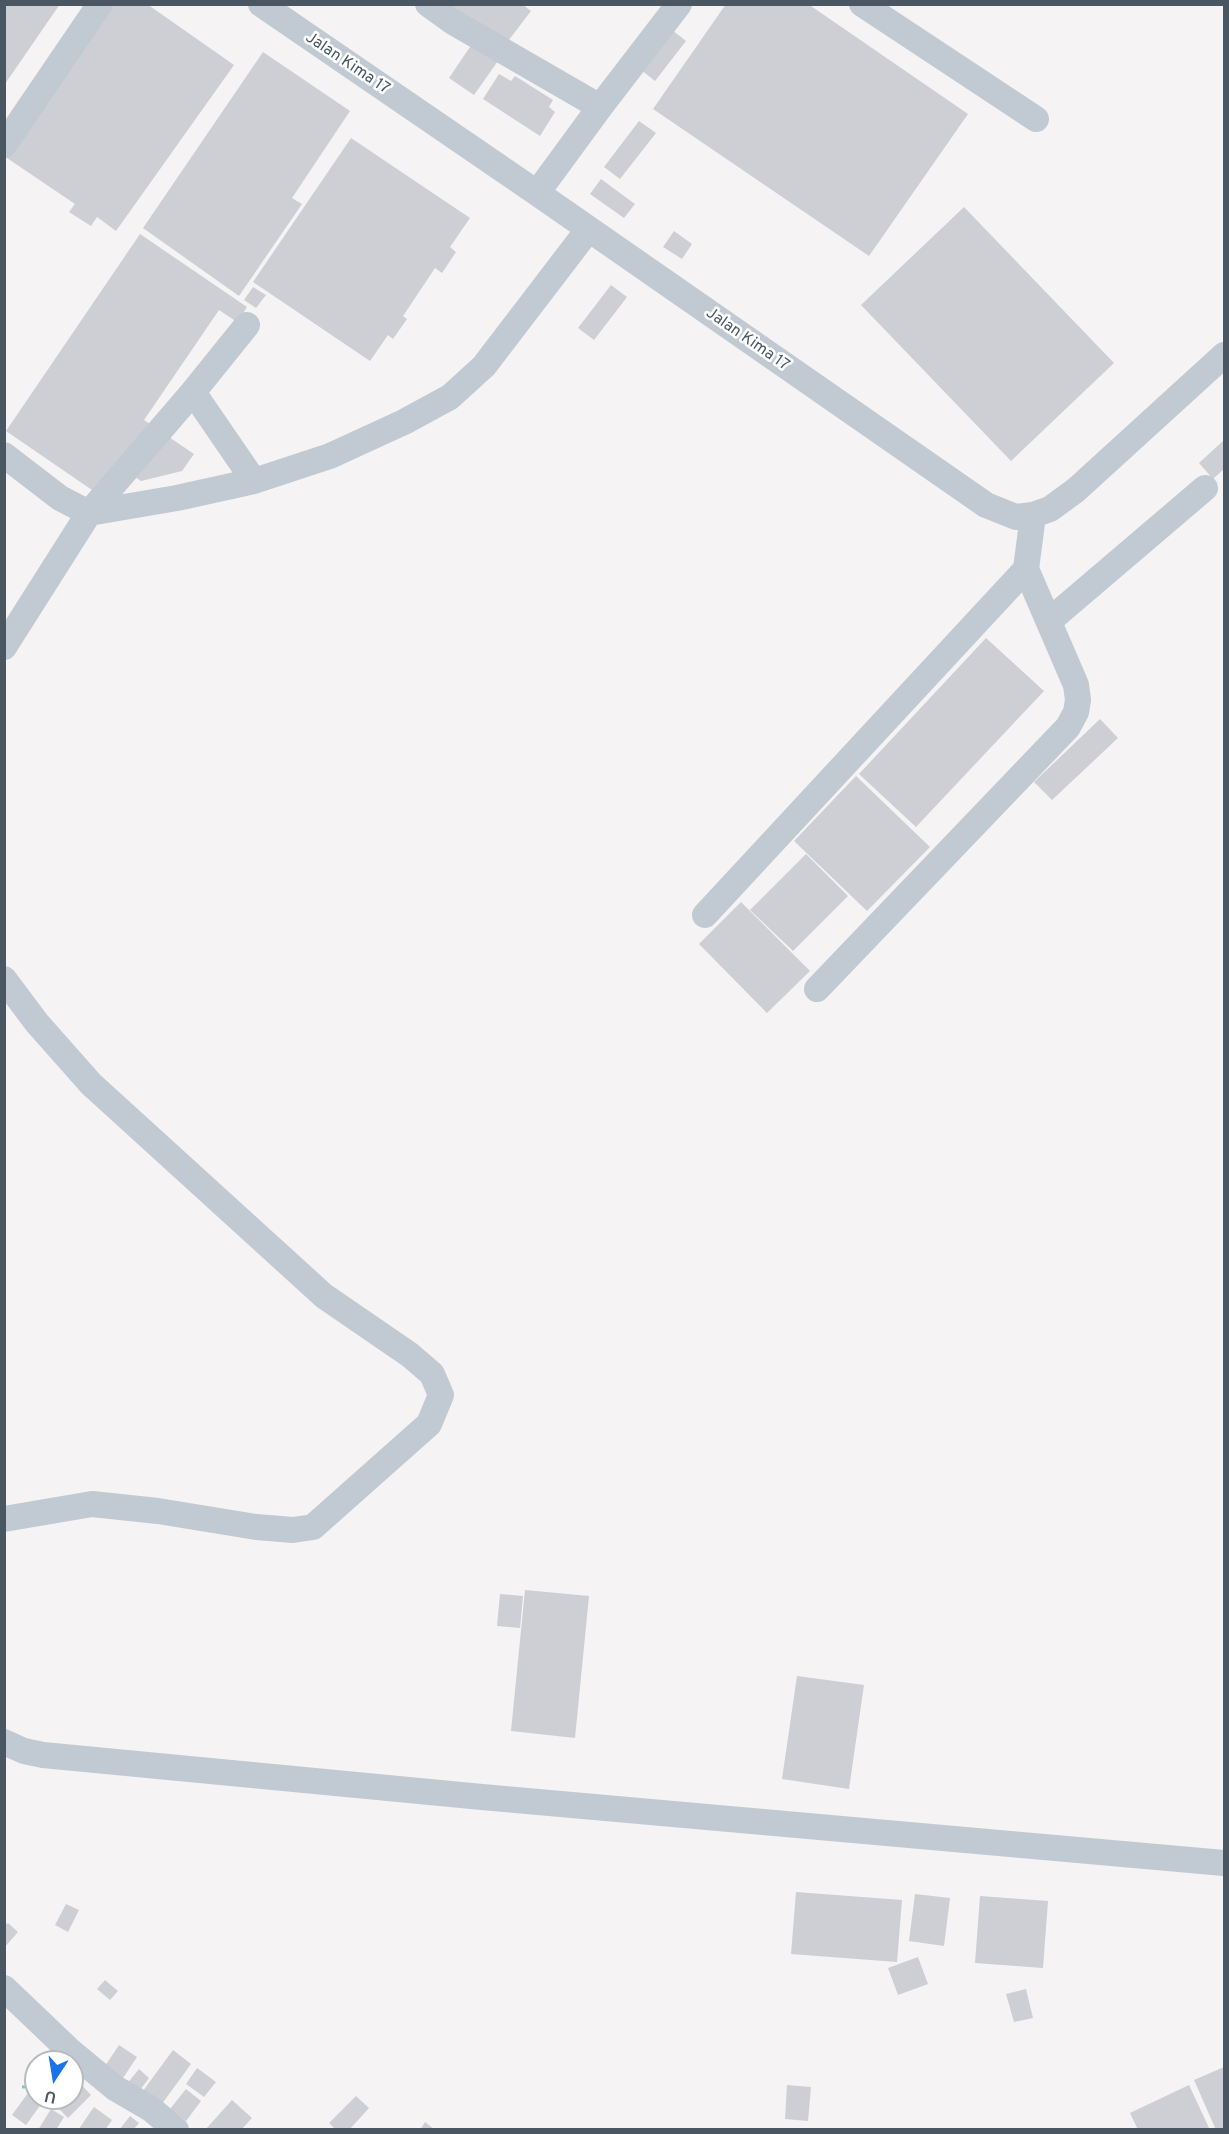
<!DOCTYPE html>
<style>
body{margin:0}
#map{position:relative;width:1229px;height:2134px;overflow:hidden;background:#f5f3f3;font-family:Overpass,sans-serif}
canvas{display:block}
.frame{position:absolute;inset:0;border:6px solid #4a5661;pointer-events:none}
.north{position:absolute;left:24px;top:2050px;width:60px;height:60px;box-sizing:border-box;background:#fff;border:2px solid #b7bbc0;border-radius:50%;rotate:192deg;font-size:16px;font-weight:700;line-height:24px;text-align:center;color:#4a5661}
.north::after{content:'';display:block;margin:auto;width:21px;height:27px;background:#1a73e8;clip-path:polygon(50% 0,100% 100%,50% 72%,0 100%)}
</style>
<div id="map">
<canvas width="1229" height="2134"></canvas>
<div class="frame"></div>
<div class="north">U</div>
</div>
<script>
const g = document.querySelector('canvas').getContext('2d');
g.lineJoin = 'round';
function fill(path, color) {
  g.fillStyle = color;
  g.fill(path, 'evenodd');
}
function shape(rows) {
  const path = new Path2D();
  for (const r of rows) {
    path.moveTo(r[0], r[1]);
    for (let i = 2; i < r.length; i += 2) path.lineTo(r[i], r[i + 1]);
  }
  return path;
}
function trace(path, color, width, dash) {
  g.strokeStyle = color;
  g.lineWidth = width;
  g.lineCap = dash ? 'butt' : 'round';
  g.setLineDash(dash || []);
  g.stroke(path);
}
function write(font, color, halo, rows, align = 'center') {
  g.font = font + ' Overpass,sans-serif';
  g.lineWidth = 5;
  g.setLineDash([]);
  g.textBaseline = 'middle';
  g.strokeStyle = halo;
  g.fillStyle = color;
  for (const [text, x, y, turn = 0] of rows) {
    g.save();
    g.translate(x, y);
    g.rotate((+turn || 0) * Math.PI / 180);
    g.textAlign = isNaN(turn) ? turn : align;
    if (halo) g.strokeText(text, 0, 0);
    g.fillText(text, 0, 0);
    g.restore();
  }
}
const building = shape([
 [5,4,60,4,5,84],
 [108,4,147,4,234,65,116,231,97,217,91,226,69,212,75,204,4,156],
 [450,4,522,4,531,11,505,45],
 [726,4,808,4,968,114,869,256,653,109],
 [667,26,686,41,655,81,636,66],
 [472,44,498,61,474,95,449,78],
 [263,52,350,111,292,198,302,204,239,296,143,228],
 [499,74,511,81,515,76,553,100,549,107,555,112,540,136,483,99],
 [639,121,656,133,620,179,604,167],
 [351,138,470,218,450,247,456,252,442,273,435,268,403,316,407,319,393,339,388,335,370,361,253,282],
 [601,179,635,204,624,218,590,194],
 [964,207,1114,363,1011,461,861,305],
 [674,231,692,244,682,259,663,247],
 [140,234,247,307,237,322,219,310,144,420,194,454,182,471,141,481,123,469,92,490,6,431],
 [611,285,627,297,594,340,578,328],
 [253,287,266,295,256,308,244,300],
 [1224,440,1224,469,1213,479,1199,463],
 [986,638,1044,691,916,827,859,774],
 [1100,719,1118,738,1052,800,1034,782],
 [856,776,930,847,867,911,794,841],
 [806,854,848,896,793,951,750,910],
 [741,902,810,971,767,1013,699,944],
 [525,1590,589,1596,575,1738,511,1731],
 [500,1594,523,1596,520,1628,497,1626],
 [797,1676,864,1685,849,1789,782,1779],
 [796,1892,902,1900,897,1962,791,1954],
 [915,1894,950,1898,944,1946,909,1941],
 [980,1896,1048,1901,1043,1968,975,1963],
 [66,1904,79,1910,68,1932,55,1925],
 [8,1923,18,1932,4,1948,4,1926],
 [918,1957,928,1984,898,1995,888,1968],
 [105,1980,118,1991,110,2000,97,1989],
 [1026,1989,1033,2018,1014,2022,1006,1994],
 [119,2045,137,2057,121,2081,103,2069],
 [173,2050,191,2064,159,2108,140,2095],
 [1224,2067,1224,2130,1216,2130,1194,2080],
 [197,2068,216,2082,204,2097,186,2084],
 [139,2069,149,2078,137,2094,126,2085],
 [75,2078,91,2095,68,2118,51,2101,55,2098,72,2098,72,2081],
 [787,2085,811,2087,808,2121,785,2119],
 [1189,2085,1210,2130,1138,2130,1130,2113],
 [186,2089,201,2101,186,2121,170,2109],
 [28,2093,42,2103,26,2125,12,2115],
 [356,2096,369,2108,349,2130,336,2130,329,2123],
 [232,2100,252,2118,241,2130,205,2130],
 [94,2107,112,2120,105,2130,78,2130],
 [51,2109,64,2117,56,2130,38,2130],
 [130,2116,139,2123,133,2130,119,2130],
 [425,2122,435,2130,420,2130]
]);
const path = shape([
 [22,2087,36,2086]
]);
const minor = shape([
 [261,4,537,193,986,505,1016,517,1033,515,1050,509,1076,490,1224,355],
 [428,4,453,22,600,107,537,193],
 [862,4,1036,119],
 [600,107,679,4],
 [4,145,100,4],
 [193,392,247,325],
 [4,455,60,498,89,513,177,498,254,481,330,456,404,422,450,397,484,366,588,230],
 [1049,621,1205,488],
 [4,647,89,513,193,392,254,481],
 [705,915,1026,569,1033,515],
 [4,979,37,1023,91,1084,324,1296,410,1355,432,1374,441,1395,429,1424,313,1527,293,1530,256,1527,158,1511,92,1504,4,1519],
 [817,989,1068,727,1076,712,1078,700,1076,685,1026,569],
 [4,1742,24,1751,43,1755,482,1797,1224,1863],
 [4,1988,69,2050,115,2088,151,2109,176,2130]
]);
const streetNames = [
 ["Jalan Kima 17",347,64,34],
 ["Jalan Kima 17",747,340,35]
];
fill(building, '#cdcfd5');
trace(path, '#7ad0a6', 3, [4.5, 3]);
trace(minor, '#c1cad2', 26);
write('16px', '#4a5661', '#fff', streetNames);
</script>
